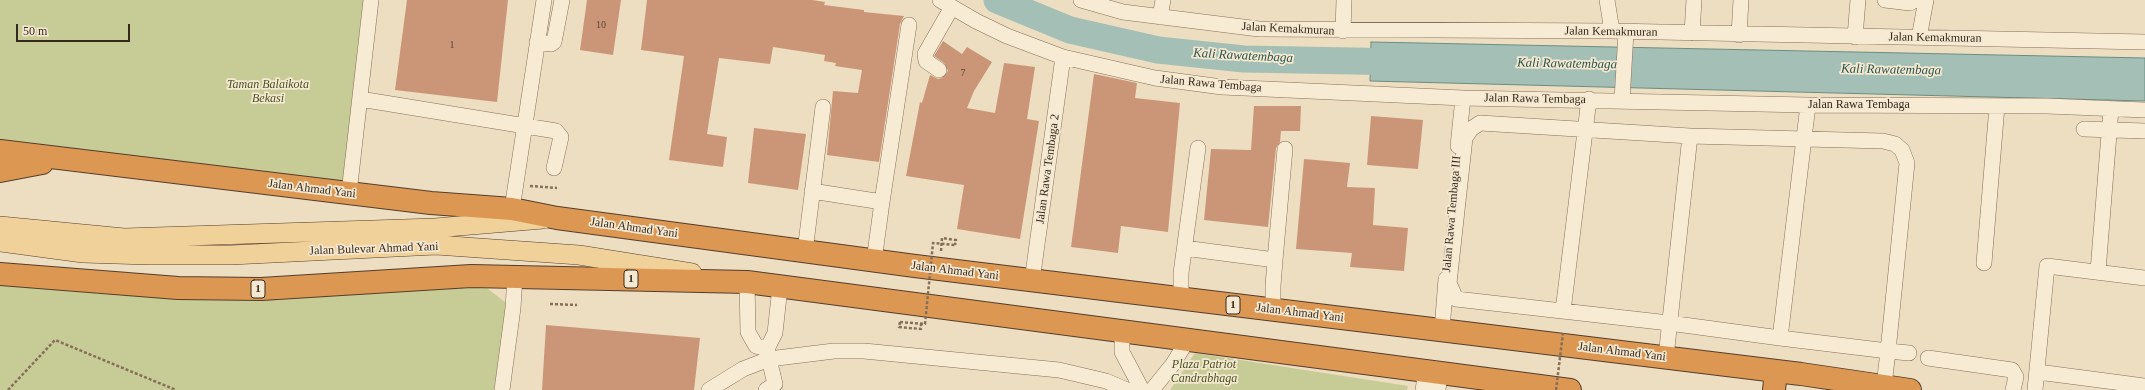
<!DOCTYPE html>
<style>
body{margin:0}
#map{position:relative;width:2145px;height:390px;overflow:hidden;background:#eddec1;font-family:Georgia,serif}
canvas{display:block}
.scale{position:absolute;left:16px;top:24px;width:114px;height:18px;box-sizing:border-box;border:2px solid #36281d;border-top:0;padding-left:5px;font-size:12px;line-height:14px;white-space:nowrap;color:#36281d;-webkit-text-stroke:3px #f5e8d0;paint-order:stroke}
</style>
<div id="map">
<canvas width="2145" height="390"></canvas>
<div class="scale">50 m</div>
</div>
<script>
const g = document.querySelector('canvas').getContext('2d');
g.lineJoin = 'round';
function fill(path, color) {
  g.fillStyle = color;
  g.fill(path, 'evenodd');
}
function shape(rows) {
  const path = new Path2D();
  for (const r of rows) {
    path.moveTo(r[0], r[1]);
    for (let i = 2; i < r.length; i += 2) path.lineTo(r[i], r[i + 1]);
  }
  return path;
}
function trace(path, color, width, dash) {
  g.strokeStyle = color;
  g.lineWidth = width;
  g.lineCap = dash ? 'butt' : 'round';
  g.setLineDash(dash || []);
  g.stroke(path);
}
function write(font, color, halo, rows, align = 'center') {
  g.font = font + ' Georgia,serif';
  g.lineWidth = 3.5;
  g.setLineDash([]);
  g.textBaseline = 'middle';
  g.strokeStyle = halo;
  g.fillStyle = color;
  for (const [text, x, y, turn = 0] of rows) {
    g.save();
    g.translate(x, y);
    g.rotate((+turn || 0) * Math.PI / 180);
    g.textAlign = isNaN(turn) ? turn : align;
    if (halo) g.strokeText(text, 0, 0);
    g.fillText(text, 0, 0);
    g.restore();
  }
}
const green = shape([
 [0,0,371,0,349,193,0,151],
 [0,274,101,283,471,276,513,308,502,390,0,390],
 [1195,353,1408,386,1407,390,1170,390]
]);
const water = shape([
 [1371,42,2145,58,2145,101,1370,81,1371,42]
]);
const river = shape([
 [997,0,1070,30,1158,50,1244,59,1408,62]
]);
const building = shape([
 [407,0,508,0,497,102,395,90],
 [587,0,621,0,613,55,580,50],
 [647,0,812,0,825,2,824,5,864,10,864,12,904,16,900,24,879,162,827,155,833,91,858,93,862,70,835,66,836,63,824,61,825,55,773,47,770,64,719,58,707,134,727,137,723,167,669,160,684,56,641,50],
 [943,41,962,54,967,47,992,62,974,91,967,108,995,113,1004,63,1035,67,1027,119,1039,121,1020,239,957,229,964,185,906,176,920,102,922,103,930,75,938,79,942,78,948,71,944,63,934,56],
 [1094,74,1137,83,1135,98,1180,103,1168,232,1121,226,1118,253,1071,247],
 [1254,106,1301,106,1300,131,1281,131,1280,142,1276,148,1268,227,1204,220,1211,149,1251,150],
 [1371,116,1423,120,1418,169,1367,165],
 [754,128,806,134,798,190,748,183],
 [1304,159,1350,163,1347,187,1375,188,1373,225,1408,228,1404,271,1350,267,1352,253,1296,249],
 [546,325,700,338,694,390,542,390]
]);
const path = shape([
 [530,186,557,188],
 [941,251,942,238,956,240,955,245],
 [550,304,577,305],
 [900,322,899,327,921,329,921,324],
 [8,390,55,340,176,390]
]);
const minor = shape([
 [940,0,976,21,1007,36,1063,57,1155,78,1222,87,1463,98,1808,105,2047,106,2145,110],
 [1081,0,1123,12,1259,29,1612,31,2145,42],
 [1607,0,1612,31],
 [1885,0,1910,3,1915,0],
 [1160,17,1163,0],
 [1343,31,1344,0],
 [1692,33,1694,0],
 [1739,35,1741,0],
 [1855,37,1858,0],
 [1919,38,1926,0],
 [537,42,551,44,554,42,562,0],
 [939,70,926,61,925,54,952,7],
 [360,99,556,131,561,137,554,168],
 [1622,100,1626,32],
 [2084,129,2145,131],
 [1458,146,1463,98],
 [812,191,882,202,909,25],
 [349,193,371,0],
 [512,209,544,0],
 [1184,248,1275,260,1285,149],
 [805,251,823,107],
 [874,261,882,202],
 [1984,263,1997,106],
 [2098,271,2111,109],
 [1032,281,1063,57],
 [747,282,748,332,756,346,767,349],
 [1181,298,1181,273,1198,148],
 [1273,310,1273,286,1275,260],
 [1563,311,1589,99],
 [1442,330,1446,279],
 [1122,331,1122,352,1142,390],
 [1780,338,1808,105],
 [1666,357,1690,136],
 [1928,358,2012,370,2016,377,2013,390],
 [2038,372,2145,386],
 [1884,386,1888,351,1907,163,1902,150,1895,144,1883,141,1690,136,1480,123,1471,129,1465,138,1449,283,1456,299,1669,323,1780,338,1888,351,1909,353],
 [502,390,513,308,515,276],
 [709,390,743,369,769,359,767,349,775,333,780,287],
 [766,390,775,384,769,359,834,351,864,351,1059,370,1106,381,1127,390],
 [1152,390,1173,364,1188,339],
 [1423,390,1426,371],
 [1438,390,1440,373],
 [2035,390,2047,266,2145,278]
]);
const major = shape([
 [0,226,124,238,435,228,543,219],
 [0,242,83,253,148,255,231,255,436,245,579,255,692,273]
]);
const highway = shape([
 [0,151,431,203,512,209,557,218,915,266,1801,374,1910,390],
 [0,171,42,163],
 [0,274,178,288,261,289,471,276,747,282,1570,390],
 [1774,390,1776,371]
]);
const pathBridge = shape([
 [900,322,925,324,933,243,955,245],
 [1556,390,1563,333]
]);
const numberNames = [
 ["10",601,25],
 ["1",452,45],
 ["7",963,73]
];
const shields = [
 [631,279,14],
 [258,289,14],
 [1233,305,14]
];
const shieldNames = [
 ["1",631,279],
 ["1",258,289],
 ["1",1233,305]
];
const streetNames = [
 ["Jalan Kemakmuran",1288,29,3],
 ["Jalan Kemakmuran",1611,32,1],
 ["Jalan Kemakmuran",1935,38,1],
 ["Jalan Rawa Tembaga",1211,84,5],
 ["Jalan Rawa Tembaga",1535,99,1],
 ["Jalan Rawa Tembaga",1859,105],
 ["Jalan Rawa Tembaga 2",1048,169,-82],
 ["Jalan Ahmad Yani",312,189,7],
 ["Jalan Rawa Tembaga III",1452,214,-85],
 ["Jalan Ahmad Yani",634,228,8],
 ["Jalan Bulevar Ahmad Yani",374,249,-2],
 ["Jalan Ahmad Yani",955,271,7],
 ["Jalan Ahmad Yani",1300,313,7],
 ["Jalan Ahmad Yani",1622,352,7]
];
const parkNames = [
 ["Taman Balaikota",268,85],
 ["Bekasi",268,99],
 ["Plaza Patriot",1204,365],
 ["Candrabhaga",1204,379]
];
const waterNames = [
 ["Kali Rawatembaga",1243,56,3],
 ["Kali Rawatembaga",1567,64,1],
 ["Kali Rawatembaga",1891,70,1]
];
fill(green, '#c7cb95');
fill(water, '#a4bfb6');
trace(water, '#6b8d83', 1);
trace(river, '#a4bfb6', 27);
fill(building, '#cb9677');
trace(minor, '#866f59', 16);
trace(major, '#543d2d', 20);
trace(highway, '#543d2d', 24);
trace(path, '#866f59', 2.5, [3, 2]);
trace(minor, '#f8ebd4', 15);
trace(major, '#f0d199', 19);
trace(highway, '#dc9852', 22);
trace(pathBridge, '#866f59', 2.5, [3, 2]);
write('10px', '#5b4434', null, numberNames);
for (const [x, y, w] of shields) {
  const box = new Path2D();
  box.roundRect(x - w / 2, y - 9, w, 18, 3);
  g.fillStyle = '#f5e8d0';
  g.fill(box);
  trace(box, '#36281d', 1);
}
write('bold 11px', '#36281d', null, shieldNames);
write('12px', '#36281d', '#f5e8d0', streetNames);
write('italic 12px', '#495224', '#f5e8d0', parkNames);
write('italic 13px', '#2c5651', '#f5e8d0', waterNames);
</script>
